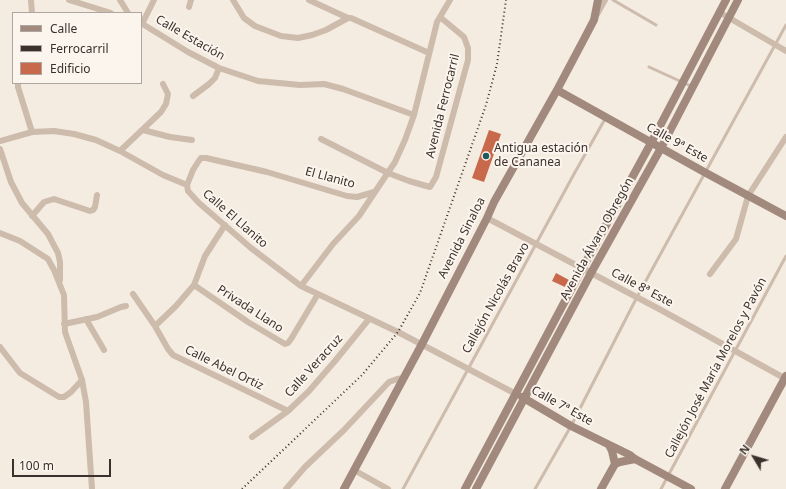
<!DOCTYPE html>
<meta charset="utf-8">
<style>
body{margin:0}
#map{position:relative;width:786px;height:489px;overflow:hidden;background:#f4ebe1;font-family:"Noto Sans",sans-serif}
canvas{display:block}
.legend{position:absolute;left:12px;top:12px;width:130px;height:72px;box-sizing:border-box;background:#fbf5ee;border:1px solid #aea6a0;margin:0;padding:5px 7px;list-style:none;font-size:12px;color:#3b302b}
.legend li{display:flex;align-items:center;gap:8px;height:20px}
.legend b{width:20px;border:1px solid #aea6a0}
.north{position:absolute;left:734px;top:437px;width:40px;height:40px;-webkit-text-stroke:3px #fbf5ee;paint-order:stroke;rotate:308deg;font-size:11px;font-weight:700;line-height:16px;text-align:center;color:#3b302b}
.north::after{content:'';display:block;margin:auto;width:14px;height:18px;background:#3b302b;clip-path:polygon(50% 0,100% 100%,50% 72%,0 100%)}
.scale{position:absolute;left:12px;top:459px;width:99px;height:18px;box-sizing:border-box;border:2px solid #3b302b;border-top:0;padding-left:5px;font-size:12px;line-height:14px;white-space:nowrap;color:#3b302b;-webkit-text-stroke:3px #fbf5ee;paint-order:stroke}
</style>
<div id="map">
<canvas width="786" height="489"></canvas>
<ul class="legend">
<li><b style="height:5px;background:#a18a7d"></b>Calle</li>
<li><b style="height:5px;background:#3b302b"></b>Ferrocarril</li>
<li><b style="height:11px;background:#c8694b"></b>Edificio</li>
</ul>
<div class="north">N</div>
<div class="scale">100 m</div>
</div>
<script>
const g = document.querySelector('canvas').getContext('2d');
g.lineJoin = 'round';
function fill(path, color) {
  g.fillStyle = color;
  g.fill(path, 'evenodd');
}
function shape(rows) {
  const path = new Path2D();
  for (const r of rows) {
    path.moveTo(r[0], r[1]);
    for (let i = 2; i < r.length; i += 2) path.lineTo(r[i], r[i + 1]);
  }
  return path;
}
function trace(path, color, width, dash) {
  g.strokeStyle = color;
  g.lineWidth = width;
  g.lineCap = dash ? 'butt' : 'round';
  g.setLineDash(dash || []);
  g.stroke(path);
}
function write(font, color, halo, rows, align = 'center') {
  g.font = font + ' "Noto Sans",sans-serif';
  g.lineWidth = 4;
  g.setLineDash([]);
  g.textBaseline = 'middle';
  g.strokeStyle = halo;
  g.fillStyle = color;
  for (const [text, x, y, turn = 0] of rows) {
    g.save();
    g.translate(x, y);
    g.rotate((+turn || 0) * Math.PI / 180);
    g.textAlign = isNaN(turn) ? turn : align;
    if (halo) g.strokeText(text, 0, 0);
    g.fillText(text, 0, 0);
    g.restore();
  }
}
const building = shape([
 [489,130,501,134,484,182,472,178],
 [556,273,569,280,565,287,552,281]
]);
const lane = shape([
 [613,0,656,25],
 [649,67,693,87],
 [403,489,574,174,605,119],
 [535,489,571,426,637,297,786,25],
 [661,489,786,256]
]);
const street = shape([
 [31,0,32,13],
 [69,0,111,13],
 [120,0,128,13],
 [233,0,244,18,255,26,281,36,298,38,312,35,326,30,348,18,351,18,429,53],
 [309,0,348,18],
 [189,7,191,0],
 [719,12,786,51],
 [596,16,605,0],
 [141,23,188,52,219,68,258,81,300,85,324,84,343,89,414,115],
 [142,24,154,0],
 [18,83,18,87,32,132],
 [193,96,209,84,215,78,219,68],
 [143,130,170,137,192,140],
 [321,139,388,173,409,181,430,187,436,177,468,60,468,48,464,37,440,17],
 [0,141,32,132,54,131,74,134,96,140,120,151,163,175,187,185,188,191,199,203,251,248,301,286,398,332,516,394],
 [0,149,11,182,22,203,48,234,58,253,60,262,60,280],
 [120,151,161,112,166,104,168,94,163,84],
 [187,185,193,170,198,162,201,158,206,158,267,172,347,196,357,197,374,192],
 [32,216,44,202,54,199,90,211,93,210,95,207,97,195],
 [487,218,661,310,786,379],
 [0,233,20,241,48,259,54,270,64,295,65,332,82,380,86,402,92,489],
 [710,274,736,239,748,196,786,137],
 [194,285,248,322,285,344,288,343,291,339,318,294],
 [301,286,333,244,359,216,395,162,405,140,414,115,437,22,450,0],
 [133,294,155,326,168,349,173,355,288,411],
 [86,319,104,350],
 [64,324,97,317,121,307,126,306],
 [155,326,176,306,194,285,205,256,225,225],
 [0,347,20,373,59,397,64,397,71,392,82,380],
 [252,437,288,411,309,391,335,361,369,319],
 [354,470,388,489],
 [286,489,305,467,344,430,389,382,397,379,404,378]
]);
const secondary = shape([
 [557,90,706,173,786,216],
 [522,397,571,426,630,455,635,459,691,489],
 [609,445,612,451,615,464],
 [344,489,422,344,487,218,494,202,557,90,583,41,594,20,598,0],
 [465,489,582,269,651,143,726,0],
 [476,489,591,273,661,148,738,0],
 [601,489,615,464,620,462,635,459],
 [725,489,786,376]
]);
const rail = shape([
 [242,489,362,375,398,332,420,293,486,105,497,64,506,0]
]);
const markers = [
 [486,156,4,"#1f5a5e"]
];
const streetNames = [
 ["Calle Estación",190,38,30],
 ["Avenida Ferrocarril",443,106,-76],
 ["Calle 9ª Este",677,143,29],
 ["El Llanito",330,178,15],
 ["Calle El Llanito",235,219,41],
 ["Avenida Sinaloa",462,238,-63],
 ["Avenida Álvaro Obregón",597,239,-61],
 ["Calle 8ª Este",642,288,28],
 ["Callejón Nicolás Bravo",496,298,-61],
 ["Privada Llano",250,309,33],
 ["Calle Veracruz",314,366,-48],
 ["Calle Abel Ortiz",224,368,26],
 ["Callejón José María Morelos y Pavón",716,368,-62],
 ["Calle 7ª Este",562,406,29]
];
const poiNames = [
 ["Antigua estación",494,149],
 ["de Cananea",494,163]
];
fill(building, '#c8694b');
trace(lane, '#cdbbac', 3);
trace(street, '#cdbbac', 6);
trace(secondary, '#a18a7d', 8);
trace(rail, '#3b302b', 2, [1, 3]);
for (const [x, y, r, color] of markers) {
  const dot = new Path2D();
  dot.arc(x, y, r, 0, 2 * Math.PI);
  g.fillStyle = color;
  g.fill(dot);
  trace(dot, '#fbf5ee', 1.5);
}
write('12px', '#3b302b', '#fbf5ee', streetNames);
write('12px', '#3b302b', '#fbf5ee', poiNames, 'left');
</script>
